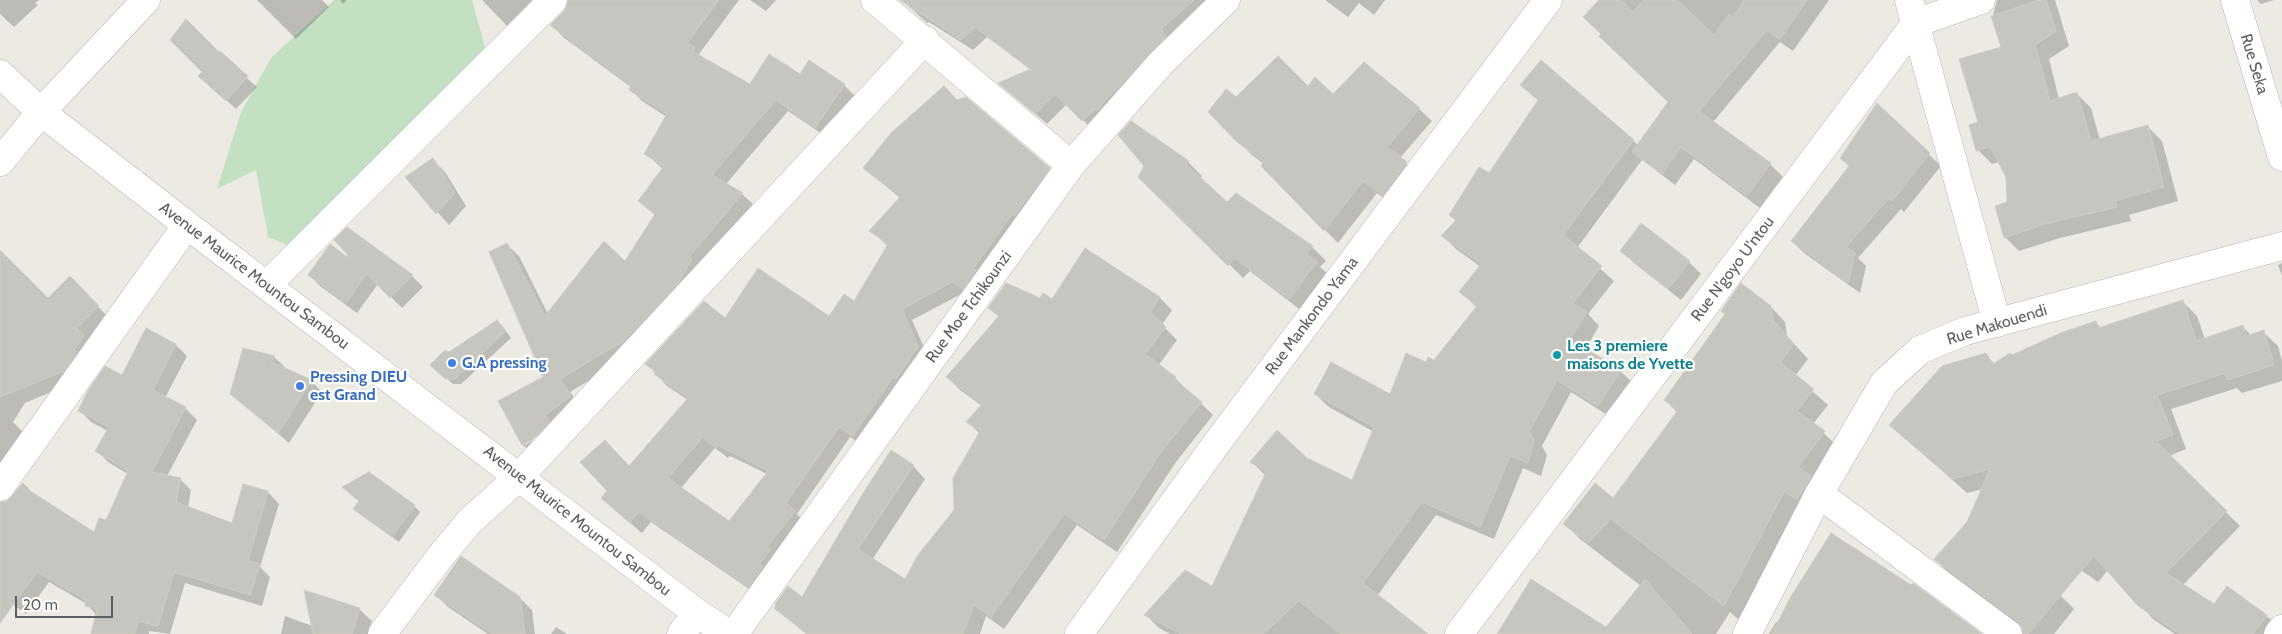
<!DOCTYPE html>
<style>
body{margin:0}
#map{position:relative;width:2282px;height:634px;overflow:hidden;background:#eceae3;font-family:Cabin,sans-serif}
canvas{display:block}
.scale{position:absolute;left:15px;top:596px;width:98px;height:22px;box-sizing:border-box;border:2px solid #5b5e62;border-top:0;padding-left:6px;font-size:15px;line-height:18px;white-space:nowrap;color:#5b5e62;-webkit-text-stroke:4px #fff;paint-order:stroke}
</style>
<div id="map">
<canvas width="2282" height="634"></canvas>
<div class="scale">20 m</div>
</div>
<script>
const g = document.querySelector('canvas').getContext('2d');
g.lineJoin = 'round';
function fill(path, color) {
  g.fillStyle = color;
  g.fill(path, 'evenodd');
}
function shape(rows) {
  const path = new Path2D();
  for (const r of rows) {
    path.moveTo(r[0], r[1]);
    for (let i = 2; i < r.length; i += 2) path.lineTo(r[i], r[i + 1]);
  }
  return path;
}
function trace(path, color, width, dash) {
  g.strokeStyle = color;
  g.lineWidth = width;
  g.lineCap = dash ? 'butt' : 'round';
  g.setLineDash(dash || []);
  g.stroke(path);
}
function write(font, color, halo, rows, align = 'center') {
  g.font = font + ' Cabin,sans-serif';
  g.lineWidth = 4.5;
  g.setLineDash([]);
  g.textBaseline = 'middle';
  g.strokeStyle = halo;
  g.fillStyle = color;
  for (const [text, x, y, turn = 0] of rows) {
    g.save();
    g.translate(x, y);
    g.rotate((+turn || 0) * Math.PI / 180);
    g.textAlign = isNaN(turn) ? turn : align;
    if (halo) g.strokeText(text, 0, 0);
    g.fillText(text, 0, 0);
    g.restore();
  }
}
const green = shape([
 [334,0,472,0,489,62,304,252,268,237,256,170,217,189,241,112,271,58]
]);
const shadow = shape([
 [0,0,39,0,35,3,38,5,14,27,0,14],
 [257,0,322,0,329,7,296,39],
 [340,0,347,0,343,4],
 [482,0,532,0,508,27],
 [569,0,739,0,699,54,706,60,751,86,800,76,844,85,856,97,828,138,788,111,726,184,742,194,754,205,631,355,570,392,582,408,535,456,523,445,500,402,544,378,507,245,519,256,548,314,625,262,656,216,639,201,663,169,646,154,667,117,642,101,631,90,632,88,563,37,552,25,565,11],
 [537,436,538,438,525,445,525,442],
 [750,0,776,0,766,11],
 [902,0,1218,0,1094,131,1067,104,1047,124,1000,83,1031,70,987,37,973,50,929,22,927,23],
 [1325,0,1385,0,1374,15,1359,3,1348,17],
 [1600,0,1829,0,1793,51,1780,42,1713,122,1770,164,1783,177,1760,208,1694,159,1675,185,1642,160,1577,248,1614,281,1588,314,1599,326,1585,350,1620,371,1634,384,1612,418,1571,392,1542,446,1547,455,1541,476,1523,468,1494,539,1436,515,1377,596,1422,634,1170,634,1159,628,1146,615,1213,588,1266,476,1252,462,1306,459,1353,481,1374,432,1329,407,1315,394,1391,395,1427,363,1435,362,1477,308,1461,292,1481,267,1456,249,1443,236,1457,221,1539,101,1522,85,1542,62,1638,145,1670,102,1603,34],
 [1997,0,2055,0,2069,46,2049,59,2059,99,2077,94,2091,108,2100,140,2148,127,2162,141,2178,201,2129,215,2131,221,2060,238,2019,251,2005,237,2008,203,2007,177,1999,162,1992,164,1978,150,1980,123,2003,48,1993,15],
 [2257,0,2274,0,2261,4],
 [219,54,257,87,236,109,210,85],
 [1308,88,1333,95,1419,109,1432,121,1400,158,1419,176,1396,207,1377,193,1338,243,1262,166,1264,164,1252,155,1209,112,1237,99],
 [958,101,1049,169,1060,180,965,292,912,320,929,359,864,446,850,437,797,514,806,523,761,597,651,522,642,533,614,509,609,491,605,441,630,467,688,400,667,386,647,364,726,319,829,317,854,302,888,246,871,231,901,199,865,168],
 [715,448,728,458,730,456,767,474,730,522,681,488],
 [1877,105,1941,166,1904,212,1901,209,1858,258,1866,266,1860,293,1804,253,1792,241,1850,166],
 [1131,122,1188,162,1202,176,1199,179,1227,204,1312,247,1326,261,1320,267,1330,276,1303,312,1250,271,1243,278,1140,176,1146,165],
 [433,160,445,172,466,206,449,225,407,178],
 [1085,249,1160,298,1172,310,1162,325,1177,340,1158,366,1175,378,1213,415,1176,462,1117,552,1077,525,1004,629,986,616,980,634,806,634,776,608,802,599,913,466,925,479,872,560,905,580,956,510,980,434,968,422,982,406,960,390,947,377,999,317,989,307,1041,299,1053,301],
 [0,251,48,300,81,289,109,318,87,340,95,348,75,382,25,403,13,422,25,434,0,489],
 [1621,251,1689,262,1701,274,1681,300,1634,263],
 [348,259,412,276,423,287,402,308,378,284,357,313,320,286,309,275],
 [2282,263,2282,276,2278,265],
 [2183,302,2197,316,2205,339,2243,327,2251,335,2263,332,2278,346,2282,361,2282,381,2242,393,2237,388,2171,409,2186,449,2169,456,2240,526,2183,585,2215,606,2227,588,2270,619,2282,631,2282,634,2175,634,2153,619,2108,570,2098,582,2049,548,2060,595,2074,609,2054,634,2025,634,2024,629,1949,573,1935,559,1968,522,1983,489,1967,493,1891,425,1986,355,1995,364,2095,322,2101,328],
 [1770,306,1785,322,1787,336,1808,359,1795,376,1828,405,1813,424,1839,447,1739,620,1730,612,1716,634,1630,634,1641,586,1580,539,1565,524,1614,500,1678,413,1665,400],
 [503,327,511,338,461,384,453,384,432,365,449,353],
 [147,330,176,345,187,356,165,398,185,408,197,420,167,476,180,479,191,490,188,508,233,524,244,486,268,492,279,504,260,567,270,577,262,606,185,583,170,634,149,631,149,634,92,634,97,616,87,604,49,582,26,614,0,595,0,504,8,502,23,483,37,497,95,534,106,522,128,474,108,462,96,450,108,431,91,422,80,411,122,376],
 [274,357,285,367,284,369,311,381,322,392,289,443,243,404],
 [414,506,420,512,399,542,354,509],
 [436,595,520,598,532,610,535,634,488,634,448,607],
 [359,609,372,621,368,634,281,634,285,616,318,628],
 [1776,622,1779,624,1981,634,1769,634],
 [556,627,567,634,551,634]
]);
const building = shape([
 [568,0,719,0,687,43,695,48,692,51,750,84,769,54,800,74,809,60,845,84,815,128,776,100,712,175,743,193,689,257,692,259,679,282,620,345,618,344,560,379,571,396,545,415,549,422,532,440,522,445,498,401,543,377,489,252,507,243,545,316,604,241,625,261,655,214,638,201,664,166,644,154,667,114,629,90,631,86,550,25,564,11,568,0],
 [900,0,1194,0,1161,29,1166,37,1104,102,1097,111,1096,109,1082,121,1055,94,1035,114,998,83,1031,69,975,27,961,40,900,0],
 [1599,0,1621,0,1633,12,1644,0,1677,0,1714,35,1729,14,1733,17,1744,0,1807,0,1780,39,1767,30,1699,111,1771,163,1747,196,1681,147,1662,174,1632,152,1668,102,1599,36,1601,34,1583,17,1599,0],
 [2039,0,2046,0,2056,31,2035,45,2050,101,2077,92,2091,141,2148,125,2164,187,2115,201,2117,207,2045,224,2004,238,1995,206,2007,202,2006,177,1990,147,1976,151,1969,125,1978,122,1959,59,2001,47,1991,16,2039,0],
 [186,19,219,52,220,51,248,76,226,101,198,76,202,72,170,40,186,19],
 [1278,56,1308,86,1315,77,1333,94,1364,62,1420,108,1387,147,1407,162,1383,195,1363,181,1324,231,1261,166,1264,162,1237,142,1208,112,1226,89,1236,97,1278,56],
 [1541,60,1634,140,1563,235,1602,266,1573,303,1587,312,1570,339,1621,370,1598,406,1557,380,1529,432,1534,440,1528,463,1510,456,1480,527,1422,502,1363,583,1428,634,1341,634,1299,601,1263,634,1181,634,1144,615,1185,570,1212,586,1266,472,1250,462,1277,430,1307,458,1352,480,1374,427,1314,394,1331,362,1390,394,1406,353,1426,362,1428,357,1434,360,1477,306,1459,292,1481,264,1441,236,1456,220,1449,215,1479,167,1489,173,1538,100,1520,85,1541,60],
 [944,86,957,100,966,97,1050,168,1014,216,1012,214,973,269,976,270,963,289,952,282,902,309,918,347,896,379,893,377,853,436,839,427,786,503,795,511,767,547,771,549,760,563,763,566,749,587,639,512,630,523,601,498,607,491,580,462,605,440,629,466,688,398,654,374,656,372,645,364,704,301,725,318,758,268,829,316,844,294,854,301,888,244,869,231,900,197,863,168,891,133,944,86],
 [703,437,716,448,718,445,768,471,729,521,668,478,703,437],
 [1877,103,1930,153,1892,201,1889,198,1846,247,1855,253,1848,283,1791,241,1849,166,1840,158,1877,103],
 [1131,121,1189,161,1186,164,1227,202,1236,193,1313,246,1306,254,1317,262,1289,299,1235,258,1228,266,1138,177,1144,166,1118,135,1131,121],
 [433,158,455,193,436,214,405,177,433,158],
 [1641,223,1690,261,1668,289,1620,251,1641,223],
 [347,227,413,275,390,298,367,274,346,303,308,275,330,244,347,257,348,255,334,240,347,227],
 [1085,248,1160,297,1150,312,1166,327,1145,354,1176,377,1174,379,1202,402,1163,449,1104,540,1064,514,991,617,974,605,963,634,807,634,774,608,776,606,775,604,788,586,802,597,862,495,891,450,914,465,858,549,905,579,918,555,954,510,953,478,980,431,966,422,982,404,946,377,999,316,988,308,1006,283,1040,298,1043,293,1052,299,1085,248],
 [0,250,48,298,70,276,99,306,77,328,84,336,74,350,77,352,64,371,0,397,0,250],
 [1741,283,1771,306,1773,320,1794,344,1780,362,1814,389,1797,411,1825,431,1798,467,1811,476,1803,491,1797,499,1784,492,1724,606,1611,519,1588,543,1563,524,1595,483,1613,498,1678,410,1664,400,1725,314,1721,311,1741,283],
 [2183,300,2196,341,2243,325,2246,336,2264,330,2274,365,2227,380,2225,373,2157,395,2173,435,2156,441,2227,511,2166,573,2214,604,2227,586,2267,615,2253,634,2180,634,2138,606,2094,556,2028,634,2023,634,2022,627,2017,621,1934,559,1967,522,1990,469,1952,479,1889,425,1942,366,1986,353,1993,364,2010,353,2012,355,2063,332,2096,321,2098,328,2183,300],
 [497,320,506,331,455,379,445,379,430,365,445,350,449,352,497,320],
 [146,328,176,344,153,390,186,407,152,472,181,478,176,502,232,523,243,484,268,491,248,561,260,564,250,595,174,572,158,626,138,621,135,634,91,634,97,609,85,606,86,600,37,572,0,623,0,502,7,501,12,496,21,485,94,532,99,518,106,520,128,471,95,451,109,427,78,411,89,389,105,366,122,375,146,328],
 [243,348,275,356,271,362,312,380,278,433,230,394,243,348],
 [369,472,415,505,392,537,353,509,359,501,342,487,369,472],
 [1831,533,1911,585,1913,583,1982,634,1772,634,1790,598,1831,533],
 [461,556,520,597,525,634,492,634,434,595,461,556],
 [1531,579,1606,627,1645,579,1692,634,1497,634,1531,579],
 [304,590,360,608,352,634,313,634,304,590]
]);
const minor = shape([
 [875,0,1071,165],
 [1909,0,1997,323],
 [2235,0,2282,157],
 [1916,23,1981,0],
 [0,74,41,112,187,225,697,613,729,634],
 [0,162,41,112,146,0],
 [267,285,553,0],
 [0,487,187,225],
 [1819,494,2008,634],
 [382,634,440,557,470,521,519,477,925,40],
 [681,634,697,613],
 [734,634,1071,165,1161,63,1226,0],
 [1079,634,1214,447,1548,0],
 [1459,634,1916,23],
 [1747,634,1819,494,1884,383,1920,350,1965,331,2282,246],
 [2278,634,2282,629]
]);
const markers = [
 [1557,355,5,"#0f9aa8"],
 [452,363,5,"#3f7fe0"],
 [300,386,5,"#3f7fe0"]
];
const streetNames = [
 ["Rue Seka",2254,64,73],
 ["Rue N'goyo U'ntou",1733,269,-53],
 ["Avenue Maurice Mountou Sambou",254,276,37],
 ["Rue Moe Tchikounzi",969,307,-54],
 ["Rue Mankondo Yama",1312,316,-53],
 ["Rue Makouendi",1997,325,-17],
 ["Avenue Maurice Mountou Sambou",577,521,38]
];
const cultureNames = [
 ["Les 3 premiere",1567,346],
 ["maisons de Yvette",1567,364]
];
const shopNames = [
 ["G.A pressing",462,363],
 ["Pressing DIEU",310,377],
 ["est Grand",310,395]
];
fill(green, '#c3e0c3');
fill(shadow, '#0003');
fill(building, '#c7c5c0');
trace(building, '#d0ccc3', 1);
trace(minor, '#b4b5b9', 29);
trace(minor, '#fff', 28);
for (const [x, y, r, color] of markers) {
  const dot = new Path2D();
  dot.arc(x, y, r, 0, 2 * Math.PI);
  g.fillStyle = color;
  g.fill(dot);
  trace(dot, '#fff', 2);
}
write('16px', '#5b5e62', '#fff', streetNames);
write('bold 16px', '#0d838f', '#fff', cultureNames, 'left');
write('bold 16px', '#366cbe', '#fff', shopNames, 'left');
</script>
